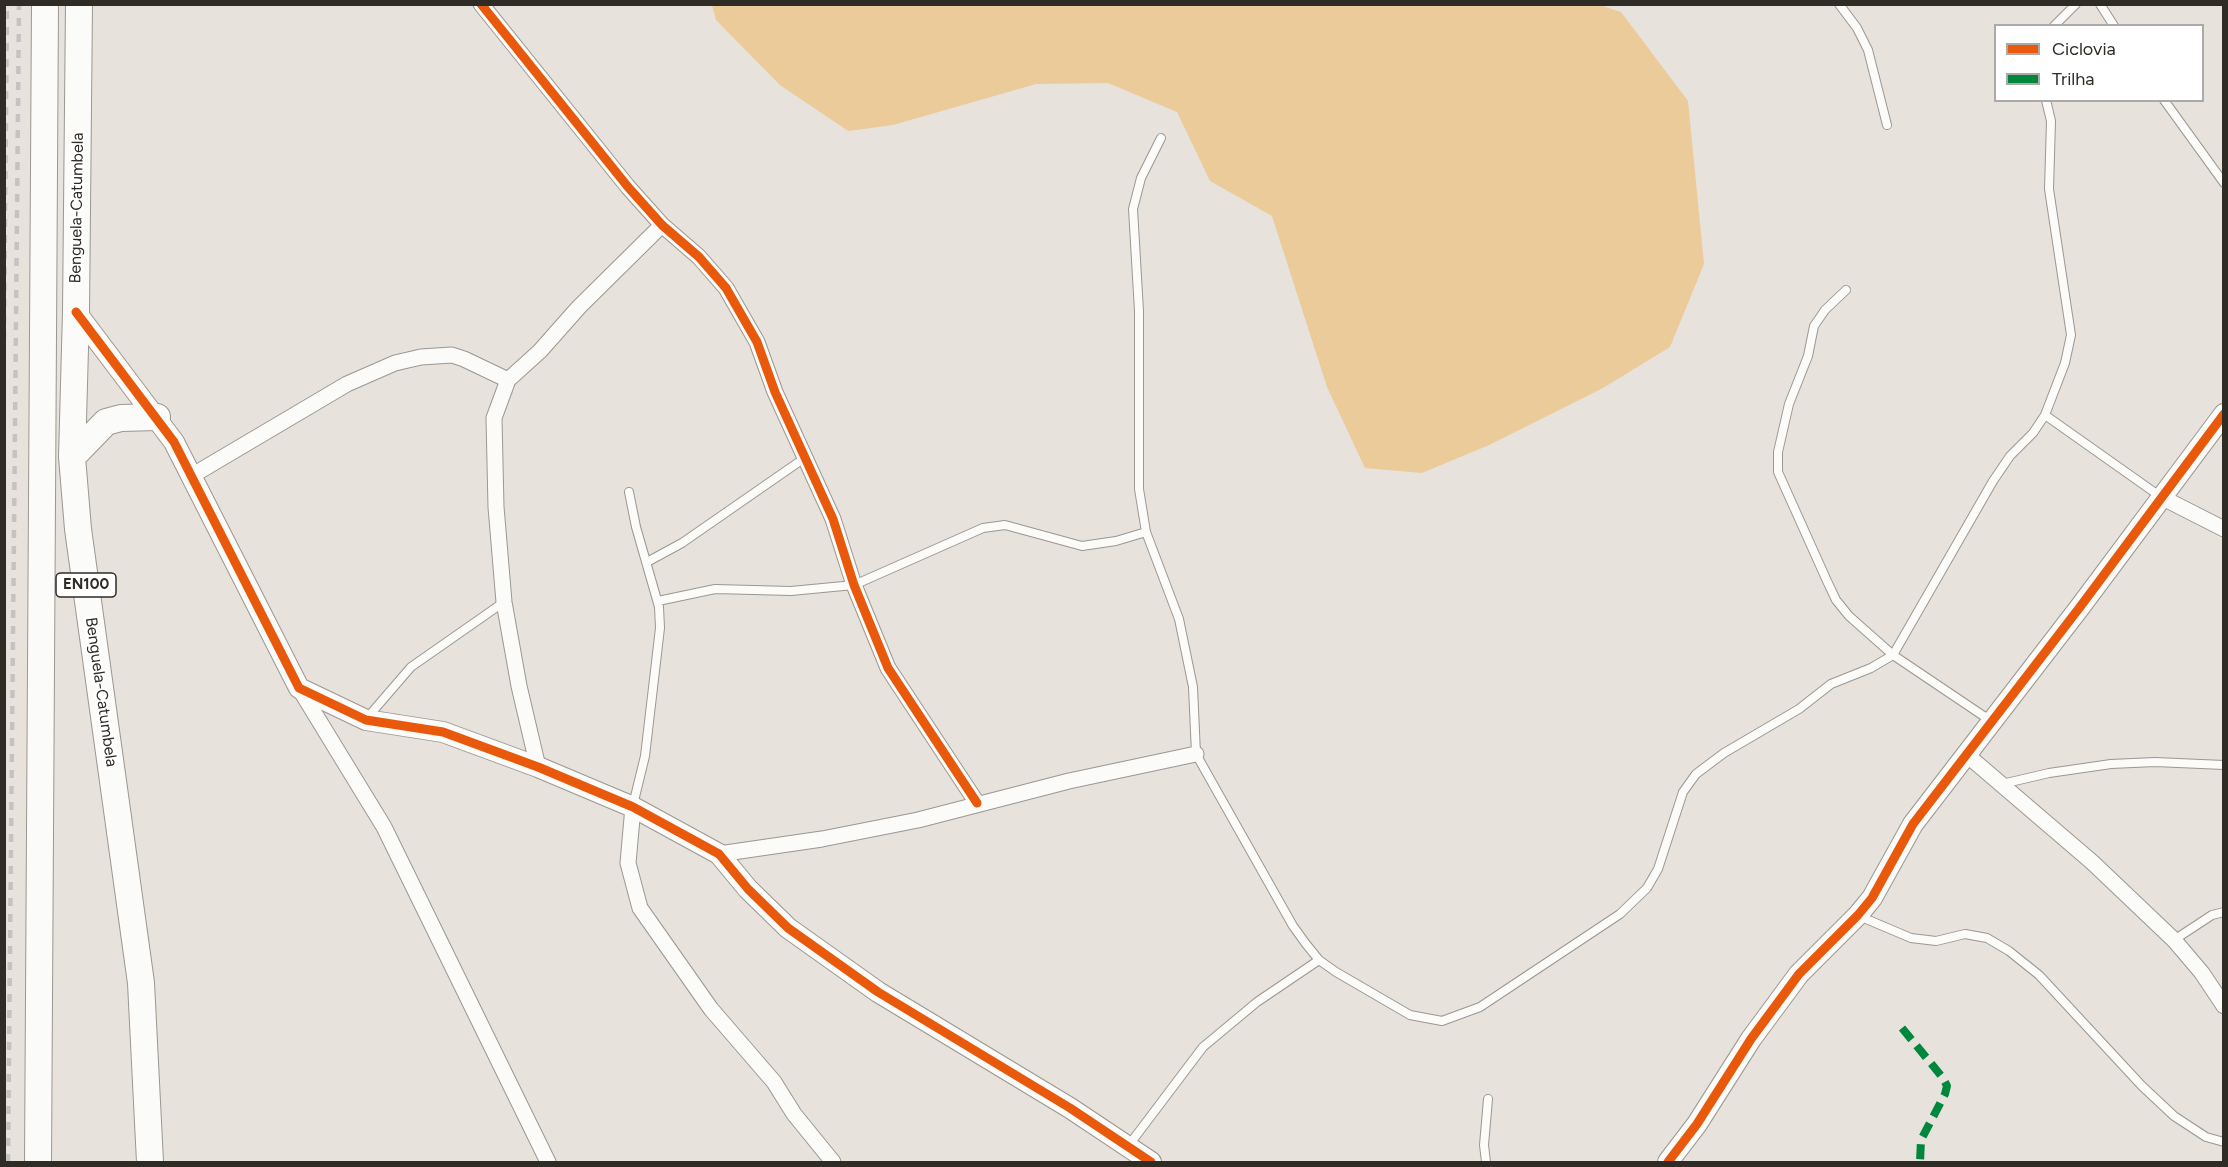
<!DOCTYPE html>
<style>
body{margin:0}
#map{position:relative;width:2228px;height:1167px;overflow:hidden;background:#e7e2db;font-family:Figtree,sans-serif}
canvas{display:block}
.frame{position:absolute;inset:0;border:6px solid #2f2b25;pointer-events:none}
.legend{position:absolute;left:1994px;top:24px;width:210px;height:78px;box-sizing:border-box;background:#fff;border:2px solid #acaaa8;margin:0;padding:8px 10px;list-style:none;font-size:18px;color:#2f2b25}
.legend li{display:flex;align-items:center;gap:12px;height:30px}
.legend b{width:30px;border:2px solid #acaaa8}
</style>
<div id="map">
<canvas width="2228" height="1167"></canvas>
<div class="frame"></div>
<ul class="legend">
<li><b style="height:8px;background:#e8590c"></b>Ciclovia</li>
<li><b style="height:8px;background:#00873e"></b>Trilha</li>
</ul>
</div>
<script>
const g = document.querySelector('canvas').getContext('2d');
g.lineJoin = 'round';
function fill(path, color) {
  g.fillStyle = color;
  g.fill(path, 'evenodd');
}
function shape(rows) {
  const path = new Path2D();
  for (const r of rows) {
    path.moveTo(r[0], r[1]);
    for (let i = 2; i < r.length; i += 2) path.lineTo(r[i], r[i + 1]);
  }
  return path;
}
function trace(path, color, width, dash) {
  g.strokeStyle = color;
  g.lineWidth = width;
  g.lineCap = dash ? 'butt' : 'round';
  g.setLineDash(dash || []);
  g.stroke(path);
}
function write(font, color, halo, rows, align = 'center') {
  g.font = font + ' Figtree,sans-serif';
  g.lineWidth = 5;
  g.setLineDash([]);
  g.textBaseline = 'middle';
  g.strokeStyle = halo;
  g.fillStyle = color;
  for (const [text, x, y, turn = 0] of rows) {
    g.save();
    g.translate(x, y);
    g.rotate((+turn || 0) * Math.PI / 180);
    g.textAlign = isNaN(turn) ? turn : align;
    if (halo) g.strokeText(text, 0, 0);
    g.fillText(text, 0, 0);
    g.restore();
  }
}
const water = shape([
 [712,5,1599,5,1621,12,1688,101,1704,264,1670,347,1603,388,1489,445,1422,473,1365,468,1327,387,1272,216,1210,181,1177,112,1108,83,1036,84,893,125,848,131,780,85,716,20]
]);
const service = shape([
 [1839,4,1857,28,1868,50,1887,125],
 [2100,4,2114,26],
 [2054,26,2076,4],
 [2046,100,2051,121,2049,189,2071,335,2065,363,2045,415,2161,497],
 [2164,100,2224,183],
 [1161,138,1141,178,1133,209,1139,311,1139,489,1146,532,1179,619,1193,687,1196,754,1293,926,1306,944,1319,960,1336,972,1410,1015,1442,1021,1480,1007,1620,914,1647,888,1658,869,1683,792,1696,774,1724,753,1799,709,1831,684,1871,668,1893,655,1993,481,2010,456,2033,433,2045,415],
 [1846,290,1825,310,1814,326,1808,356,1789,404,1778,452,1778,472,1827,581,1836,600,1849,616,1893,655,1991,721],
 [629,492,636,527,659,607,660,628,645,756,633,805],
 [647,562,682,543,806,457],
 [658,601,715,589,791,591,854,585,983,528,1005,525,1082,546,1116,541,1146,532],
 [367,718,411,667,504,602],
 [2002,784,2049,773,2111,764,2155,762,2224,765],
 [1859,916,1911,938,1936,941,1965,934,1987,938,2009,951,2039,975,2142,1086,2174,1116,2206,1137,2224,1142],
 [2174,940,2212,915,2224,912],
 [1129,1145,1203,1047,1257,1002,1319,960],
 [1486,1162,1484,1145,1488,1099]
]);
const minor = shape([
 [481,4,628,187,662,225,699,257,726,288,757,342,775,392,833,519,854,585,888,668,977,803],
 [193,475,347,384,395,363,421,357,452,355,464,359,508,380],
 [2161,497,2224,529],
 [299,688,384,827,548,1162],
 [1967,755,2092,862,2174,940,2202,973,2224,1006],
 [538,767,519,686,504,602,496,507,494,418,508,380,540,351,579,307,662,225],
 [633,807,628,863,640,908,711,1009,774,1082,794,1114,833,1162],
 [719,854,822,839,918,820,1069,781,1196,754]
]);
const tertiary = shape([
 [76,312,174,442,299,688,366,720,443,732,538,767,633,807,719,854,748,889,788,928,878,992,1070,1108,1151,1162],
 [1668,1162,1697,1124,1751,1039,1799,974,1858,915,1872,898,1913,824,2080,607,2224,414]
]);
const trunk = shape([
 [79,4,76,312,72,457,78,529,141,983,150,1162],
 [72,457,106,422,121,418,157,417],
 [38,1162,45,4]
]);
const rail = shape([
 [4,339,7,4],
 [8,1162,19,4]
]);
const quiet = shape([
 [1902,1028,1943,1078,1947,1086,1945,1094,1921,1140,1920,1162]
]);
const cycleway = shape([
 [481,4,628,187,662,225,699,257,726,288,757,342,775,392,833,519,854,585,888,668,977,803],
 [76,312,174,442,299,688,366,720,443,732,538,767,633,807,719,854,748,889,788,928,878,992,1070,1108,1151,1162],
 [1668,1162,1697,1124,1751,1039,1799,974,1858,915,1872,898,1913,824,2080,607,2224,414]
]);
const shields = [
 [86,585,60]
];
const shieldNames = [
 ["EN100",86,585]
];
const streetNames = [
 ["Benguela-Catumbela",77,208,-89],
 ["Benguela-Catumbela",101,692,82]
];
fill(water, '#eacb99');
trace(service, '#9b9791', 10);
trace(minor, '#9b9791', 17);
trace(tertiary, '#9b9791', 22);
trace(trunk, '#9b9791', 28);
trace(service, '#fbfbfa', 8);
trace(minor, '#fbfbfa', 15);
trace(tertiary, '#fbfbfa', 20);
trace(trunk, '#fbfbfa', 26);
trace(rail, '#c5c3c2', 4.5, [8, 8]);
trace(quiet, '#00873e', 8, [15, 8]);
trace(cycleway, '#e8590c', 9);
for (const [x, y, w] of shields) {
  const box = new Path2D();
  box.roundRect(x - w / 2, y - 12, w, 24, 4.5);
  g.fillStyle = '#fff';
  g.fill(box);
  trace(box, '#2f2b25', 1.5);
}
write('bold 15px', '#2f2b25', null, shieldNames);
write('16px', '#2f2b25', '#fff', streetNames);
</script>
